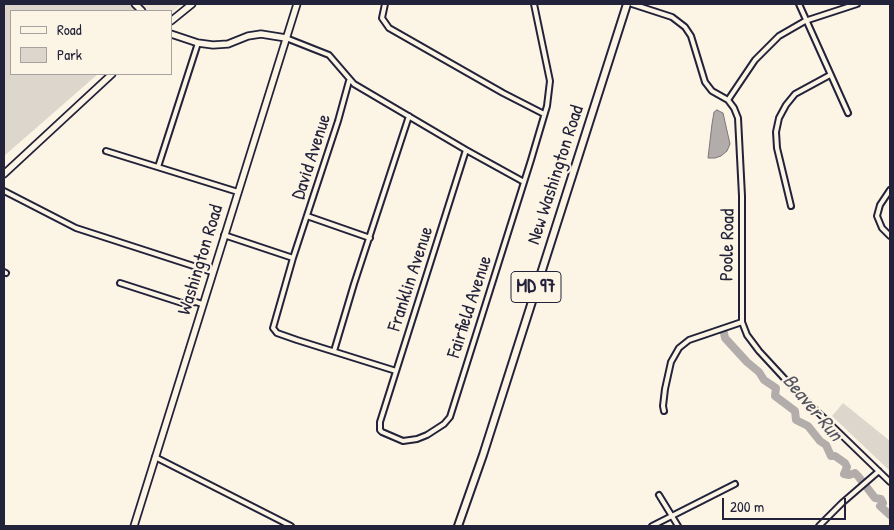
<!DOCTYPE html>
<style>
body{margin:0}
#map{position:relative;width:894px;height:530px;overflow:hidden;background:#fcf5e5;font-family:"Patrick Hand",sans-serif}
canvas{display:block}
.frame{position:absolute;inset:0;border:5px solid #22223b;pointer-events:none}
.legend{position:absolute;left:10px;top:10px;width:162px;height:65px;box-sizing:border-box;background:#fcf5e5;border:1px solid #a5a1a1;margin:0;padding:6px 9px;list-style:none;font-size:15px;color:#22223b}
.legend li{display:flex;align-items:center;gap:10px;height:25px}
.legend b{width:25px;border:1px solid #a5a1a1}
.scale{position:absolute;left:722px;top:498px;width:124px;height:22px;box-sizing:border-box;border:2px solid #22223b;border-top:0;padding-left:6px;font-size:15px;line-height:18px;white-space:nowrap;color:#22223b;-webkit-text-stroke:4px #fcf5e5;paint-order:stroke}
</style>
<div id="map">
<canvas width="894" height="530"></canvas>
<div class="frame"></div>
<ul class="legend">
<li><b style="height:6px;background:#fcf5e5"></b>Road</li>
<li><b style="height:14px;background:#dcd6cc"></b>Park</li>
</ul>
<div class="scale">200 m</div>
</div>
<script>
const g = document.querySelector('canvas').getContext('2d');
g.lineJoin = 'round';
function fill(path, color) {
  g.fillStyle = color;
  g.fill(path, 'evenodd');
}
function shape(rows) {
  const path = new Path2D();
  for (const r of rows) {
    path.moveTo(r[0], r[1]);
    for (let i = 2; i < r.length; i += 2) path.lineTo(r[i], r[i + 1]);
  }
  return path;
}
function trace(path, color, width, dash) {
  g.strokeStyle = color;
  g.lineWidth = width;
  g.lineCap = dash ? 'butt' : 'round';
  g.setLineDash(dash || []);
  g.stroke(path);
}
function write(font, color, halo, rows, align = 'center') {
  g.font = font + ' "Patrick Hand",sans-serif';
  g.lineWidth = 4;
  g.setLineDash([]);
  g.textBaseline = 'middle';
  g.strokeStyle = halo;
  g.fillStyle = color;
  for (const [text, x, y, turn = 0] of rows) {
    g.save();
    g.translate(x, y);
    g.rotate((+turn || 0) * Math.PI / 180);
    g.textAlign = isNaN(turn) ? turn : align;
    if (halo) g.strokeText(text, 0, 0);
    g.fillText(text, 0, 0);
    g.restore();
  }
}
const built = shape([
 [141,4,182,4,171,13,171,11,149,11]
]);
const green = shape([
 [4,4,130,4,135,11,11,11,11,74,98,74,4,156],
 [843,403,890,441,890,471,832,416]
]);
const water = shape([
 [717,110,723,113,730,144,727,151,721,156,715,158,708,158,712,124,714,112,717,110]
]);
const river = shape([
 [724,333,725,338,747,362,759,372,764,380,776,388,775,396,795,411,796,420,808,426,820,441,826,445,831,456,835,456,845,463,847,467,844,474,849,475,855,473,858,476,875,498,881,499,883,503,880,506,890,515]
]);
const street = shape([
 [385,4,382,18,389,28,503,93,544,114],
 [632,4,672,17,685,27,691,36,705,82,712,91,728,100,734,108,738,118,742,196,742,322,747,335,759,351,795,390,890,482],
 [799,4,848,113],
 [286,38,329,55,354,84,466,150,524,182],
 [349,81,338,121,293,258,273,328,277,333,297,340,396,371],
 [728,100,755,60,779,36,805,21,857,4],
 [466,150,380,422,380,430,382,432,403,441,417,439,427,435,444,424,450,417,531,160,547,106,550,81,534,4],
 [106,151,238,192],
 [158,167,198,43],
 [890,190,880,205,877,216,882,228,890,236],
 [4,191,76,228,212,272],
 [791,206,777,148,776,132,779,118,786,105,795,94,830,75],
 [307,216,370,238],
 [224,235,293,258],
 [4,272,6,273],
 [120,283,182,303,196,302,202,304],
 [334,351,354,284,409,116],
 [664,411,663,406,665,389,671,362,679,348,689,340,742,322],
 [155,457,291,526],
 [659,495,678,526],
 [652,526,735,484],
 [819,526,842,503,879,471]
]);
const secondary = shape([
 [135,4,142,11],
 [171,21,192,4],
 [171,34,198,43,213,45,228,44,248,36,261,34,286,38],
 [4,174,112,74],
 [134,526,297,4]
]);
const primary = shape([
 [458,526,483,455,627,4]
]);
const shields = [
 [536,287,50]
];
const shieldNames = [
 ["MD 97",536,287]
];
const streetNames = [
 ["David Avenue",312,157,-72],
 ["New Washington Road",556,175,-72],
 ["Poole Road",728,245,-89],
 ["Washington Road",201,260,-73],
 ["Franklin Avenue",411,279,-72],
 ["Fairfield Avenue",470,307,-72]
];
const waterNames = [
 ["Beaver Run",812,408,50]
];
fill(built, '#ece5d8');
fill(green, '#dcd6cc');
fill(water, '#b2adab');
trace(water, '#78757e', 1);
trace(river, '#b2adab', 8);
trace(street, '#22223b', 8);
trace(secondary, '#22223b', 9);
trace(primary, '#22223b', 10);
trace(street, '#fcf5e5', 4);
trace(secondary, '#fcf5e5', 5.5);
trace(primary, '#fcf5e5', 6);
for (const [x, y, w] of shields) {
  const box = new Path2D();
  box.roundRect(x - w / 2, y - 15.5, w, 31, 4);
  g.fillStyle = '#fcf5e5';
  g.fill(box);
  trace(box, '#22223b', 1);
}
write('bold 18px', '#22223b', null, shieldNames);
write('19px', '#22223b', '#fcf5e5', streetNames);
write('italic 20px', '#545362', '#fcf5e5', waterNames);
</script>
